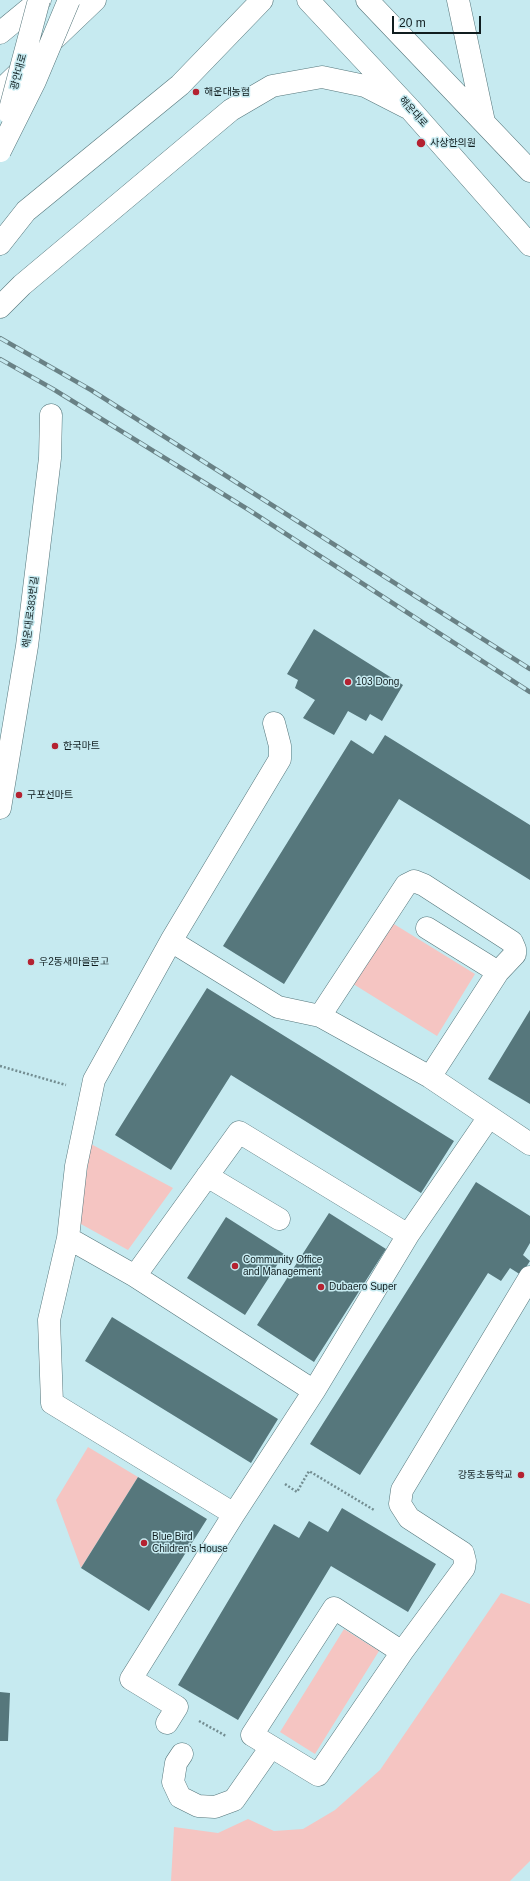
<!DOCTYPE html>
<meta charset="utf-8">
<style>
body{margin:0}
#map{position:relative;width:530px;height:1881px;overflow:hidden;background:#c6eaf0;font-family:Helvetica,sans-serif}
canvas{display:block}
.scale{position:absolute;left:392px;top:16px;width:89px;height:18px;box-sizing:border-box;border:2px solid #101d1f;border-top:0;padding-left:5px;font-size:12px;line-height:14px;white-space:nowrap;color:#101d1f;-webkit-text-stroke:3px #c6eaf0;paint-order:stroke}
</style>
<div id="map">
<canvas width="530" height="1881"></canvas>
<div class="scale">20 m</div>
</div>
<script>
const g = document.querySelector('canvas').getContext('2d');
g.lineJoin = 'round';
function fill(path, color) {
  g.fillStyle = color;
  g.fill(path, 'evenodd');
}
function shape(rows) {
  const path = new Path2D();
  for (const r of rows) {
    path.moveTo(r[0], r[1]);
    for (let i = 2; i < r.length; i += 2) path.lineTo(r[i], r[i + 1]);
  }
  return path;
}
function trace(path, color, width, dash) {
  g.strokeStyle = color;
  g.lineWidth = width;
  g.lineCap = dash ? 'butt' : 'round';
  g.setLineDash(dash || []);
  g.stroke(path);
}
function write(font, color, halo, rows, align = 'center') {
  g.font = font + ' Helvetica,"Noto Sans KR",sans-serif';
  g.lineWidth = 3;
  g.setLineDash([]);
  g.textBaseline = 'middle';
  g.strokeStyle = halo;
  g.fillStyle = color;
  for (const [text, x, y, turn = 0] of rows) {
    g.save();
    g.translate(x, y);
    g.rotate((+turn || 0) * Math.PI / 180);
    g.textAlign = isNaN(turn) ? turn : align;
    if (halo) g.strokeText(text, 0, 0);
    g.fillText(text, 0, 0);
    g.restore();
  }
}
const green = shape([
 [389,921,475,974,437,1036,350,982],
 [91,1144,173,1188,128,1250,79,1223],
 [88,1447,138,1477,81,1568,56,1500],
 [501,1593,530,1604,530,1861,510,1881,171,1881,174,1827,218,1833,248,1819,274,1831,303,1829,335,1810,380,1770],
 [344,1629,379,1651,315,1754,280,1732]
]);
const building = shape([
 [314,629,403,685,382,721,370,714,366,721,348,711,334,735,303,718,315,700,295,688,298,680,287,674],
 [385,735,530,825,530,880,399,799,284,984,223,946,351,740,373,754],
 [207,988,454,1141,421,1193,231,1075,171,1170,115,1135],
 [530,1010,530,1104,488,1079],
 [476,1182,530,1216,530,1243,523,1255,530,1261,521,1275,510,1268,501,1281,488,1273,360,1475,310,1444],
 [329,1213,386,1249,314,1362,257,1325],
 [226,1217,284,1254,245,1315,187,1278],
 [112,1317,278,1419,251,1463,85,1361],
 [138,1477,207,1519,149,1611,81,1568],
 [342,1508,436,1564,408,1612,331,1566,238,1720,178,1685,274,1524,299,1538,309,1521,328,1532],
 [0,1692,10,1693,8,1741,0,1741]
]);
const path = shape([
 [0,1066,66,1085],
 [285,1484,297,1492,309,1471,374,1510],
 [199,1721,226,1736]
]);
const minor = shape([
 [0,808,27,646,50,458,51,415],
 [427,928,498,972],
 [171,941,278,1007,320,1016],
 [430,1077,498,972,515,954,515,949,512,942,424,885,414,881,406,885,320,1016,430,1077,530,1144],
 [207,1176,279,1219],
 [408,1235,489,1117],
 [68,1238,135,1276,314,1391],
 [135,1276,239,1132,408,1235,314,1391,234,1514],
 [402,1652,334,1608,252,1735,318,1775,402,1652,464,1568,465,1561,463,1553,409,1518,400,1504,402,1490,530,1277],
 [167,1723,177,1707,131,1679,234,1514,52,1403,49,1320,68,1238,76,1166,94,1080,171,941,280,759,280,746,274,723],
 [182,1754,176,1763,173,1782,180,1797,198,1806,215,1807,234,1800,271,1747]
]);
const major = shape([
 [308,0,410,109,530,245],
 [367,0,530,171],
 [458,0,484,122],
 [0,33,40,0],
 [50,43,95,0],
 [0,91,26,66],
 [0,244,26,211,180,85,262,0],
 [0,307,22,285,231,110,272,86,322,77,365,86,410,109]
]);
const rail = shape([
 [0,338,91,390,530,669],
 [0,359,53,389,249,510,530,692]
]);
const highwayBridge = shape([
 [9,113,39,0],
 [0,151,35,81,69,0]
]);
const markers = [
 [196,92,4,"#b42231"],
 [421,143,5,"#b42231"],
 [348,682,4,"#b42231"],
 [55,746,4,"#b42231"],
 [19,795,4,"#b42231"],
 [31,962,4,"#b42231"],
 [235,1266,4,"#b42231"],
 [321,1287,4,"#b42231"],
 [521,1475,4,"#b42231"],
 [144,1543,4,"#b42231"]
];
const streetNames = [
 ["광안대로",19,72,-75],
 ["해운대로",413,112,48],
 ["해운대로383번길",31,612,-83]
];
const poiNames = [
 ["해운대농협",204,92],
 ["사상한의원",430,143],
 ["103 Dong",356,682],
 ["한국마트",63,746],
 ["구포선마트",27,795],
 ["우2동새마을문고",39,962],
 ["Community Office",243,1260],
 ["and Management",243,1272],
 ["Dubaero Super",329,1287],
 ["강동초등학교",513,1475,"right"],
 ["Blue Bird",152,1537],
 ["Children's House",152,1549]
];
fill(green, '#f5c5c2');
fill(building, '#56777c');
trace(minor, '#55767b', 23);
trace(major, '#55767b', 23);
trace(path, '#738d91', 2.5, [2, 2]);
trace(minor, '#fff', 22);
trace(major, '#fff', 22);
trace(rail, '#698185', 4.5);
trace(rail, '#c6eaf0', 3, [9]);
trace(highwayBridge, '#55767b', 23, []);
trace(highwayBridge, '#fff', 22);
for (const [x, y, r, color] of markers) {
  const dot = new Path2D();
  dot.arc(x, y, r, 0, 2 * Math.PI);
  g.fillStyle = color;
  g.fill(dot);
  trace(dot, '#c6eaf0', 1.5);
}
write('10px', '#101d1f', '#c6eaf0', streetNames);
write('10px', '#101d1f', '#c6eaf0', poiNames, 'left');
</script>
